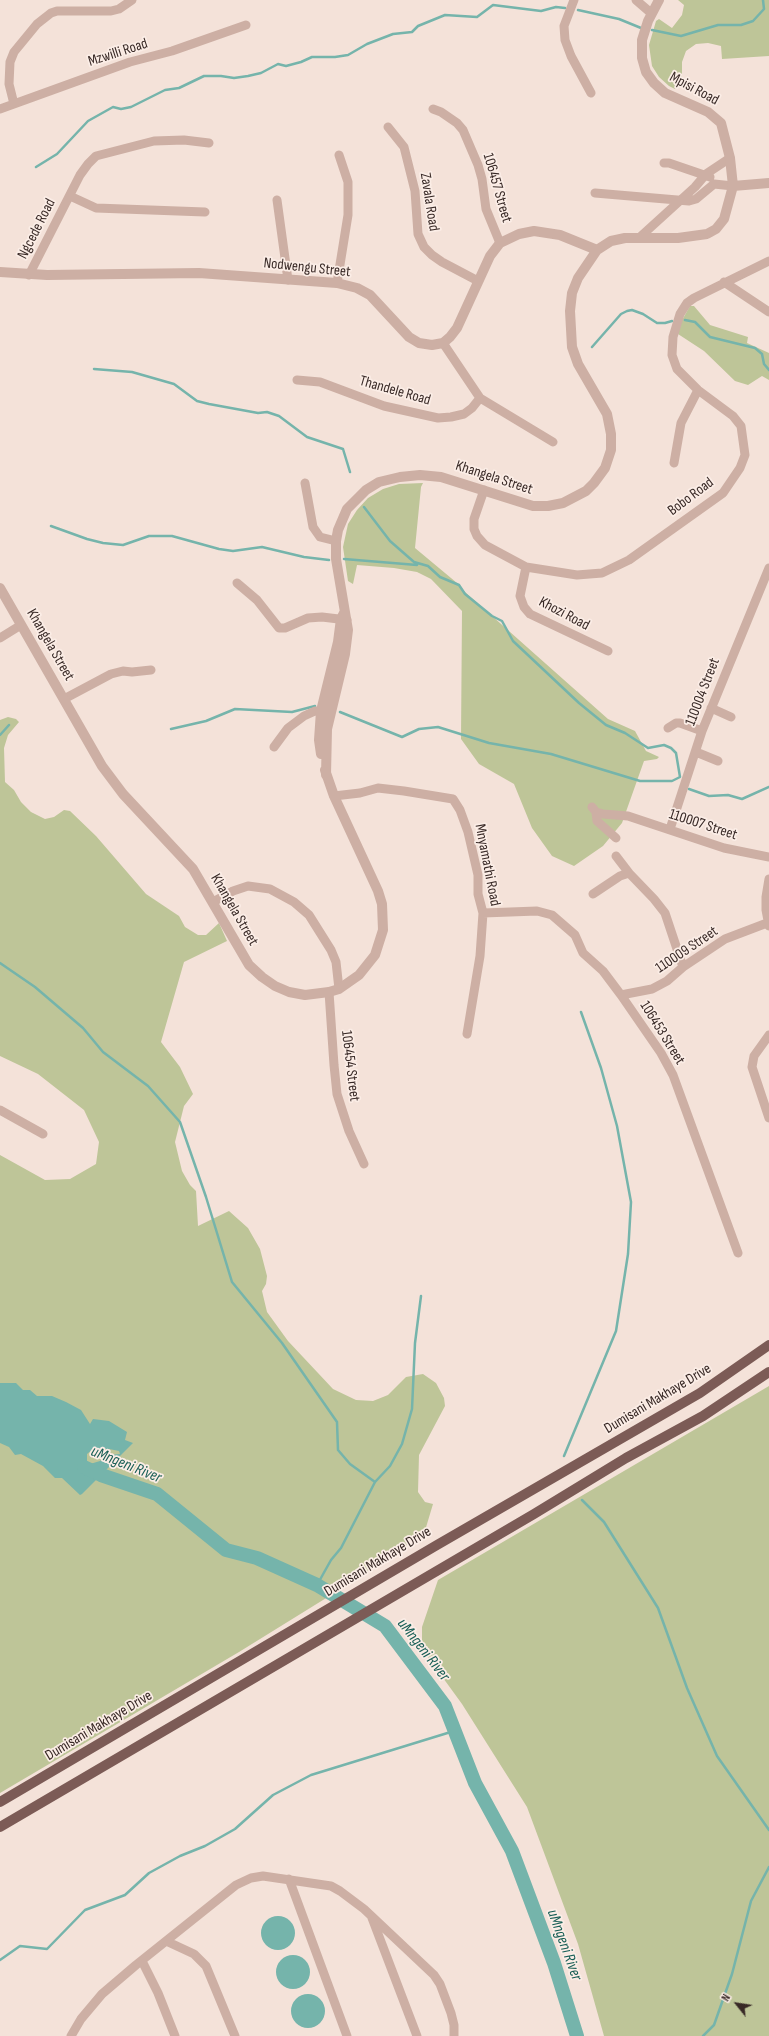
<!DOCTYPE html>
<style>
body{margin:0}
#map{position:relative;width:769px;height:2036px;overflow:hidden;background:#f4e2d9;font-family:"Sofia Sans Condensed",sans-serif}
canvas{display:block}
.north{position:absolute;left:717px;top:1984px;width:40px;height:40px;-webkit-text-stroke:3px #fbede6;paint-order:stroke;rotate:300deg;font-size:11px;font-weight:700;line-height:16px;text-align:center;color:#382926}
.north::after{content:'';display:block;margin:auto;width:14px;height:18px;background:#382926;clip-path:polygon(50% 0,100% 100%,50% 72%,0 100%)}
</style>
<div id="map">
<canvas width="769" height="2036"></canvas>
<div class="north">N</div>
</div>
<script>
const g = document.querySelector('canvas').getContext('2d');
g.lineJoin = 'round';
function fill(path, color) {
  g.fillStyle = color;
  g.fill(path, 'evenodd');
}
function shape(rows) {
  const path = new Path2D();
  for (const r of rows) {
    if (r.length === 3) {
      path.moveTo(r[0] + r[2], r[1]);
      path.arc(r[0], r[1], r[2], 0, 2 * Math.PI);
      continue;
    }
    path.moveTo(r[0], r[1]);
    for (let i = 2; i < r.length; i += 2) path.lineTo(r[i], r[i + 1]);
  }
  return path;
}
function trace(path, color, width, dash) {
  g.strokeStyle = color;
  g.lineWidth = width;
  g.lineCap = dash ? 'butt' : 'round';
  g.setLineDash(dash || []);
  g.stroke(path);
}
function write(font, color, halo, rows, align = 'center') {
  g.font = font + ' "Sofia Sans Condensed",sans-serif';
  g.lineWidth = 3.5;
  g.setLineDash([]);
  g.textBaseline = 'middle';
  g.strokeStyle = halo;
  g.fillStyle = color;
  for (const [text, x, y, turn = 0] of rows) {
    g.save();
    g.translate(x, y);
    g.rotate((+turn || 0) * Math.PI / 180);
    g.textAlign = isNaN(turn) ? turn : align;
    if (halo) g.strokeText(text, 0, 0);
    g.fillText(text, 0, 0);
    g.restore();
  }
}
const green = shape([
 [678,0,769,0,769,56,722,59,721,46,708,43,696,44,686,51,682,62,682,81,675,89,669,86,659,77,652,66,649,45,656,21,659,19,672,28,682,15,684,5],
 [690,306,694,306,710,325,748,337,747,343,769,353,769,380,762,376,748,385,735,381,704,351,678,334,681,322],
 [423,483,421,487,415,548,457,583,465,592,608,719,635,731,646,751,659,757,657,759,644,761,622,823,603,846,574,866,552,856,532,828,514,784,479,764,461,739,462,611,431,579,417,572,394,568,357,565,353,584,348,581,343,547,348,524,357,510,368,498,383,489,399,484],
 [8,717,16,719,19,722,8,735,4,748,5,782,14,790,21,802,31,812,45,819,54,817,64,810,70,811,96,836,146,894,179,916,185,927,198,935,206,935,219,923,227,941,184,962,161,1042,180,1067,193,1094,184,1106,175,1142,182,1171,190,1185,196,1191,198,1226,229,1211,248,1228,260,1249,267,1276,266,1284,262,1291,267,1312,288,1341,333,1389,356,1400,373,1401,388,1395,406,1377,423,1374,436,1383,444,1398,445,1406,419,1455,418,1492,425,1502,433,1504,424,1534,344,1587,239,1652,0,1793,0,1155,45,1180,70,1179,96,1164,99,1142,84,1110,38,1074,0,1056,0,720],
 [769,1386,769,2036,604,2036,578,1944,527,1807,462,1704,422,1649,422,1627,438,1580]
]);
const water = shape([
 [0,1383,16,1383,23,1390,30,1390,37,1396,52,1396,66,1402,81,1410,90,1424,93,1419,109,1421,127,1432,125,1440,133,1443,82,1494,80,1495,62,1478,55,1478,43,1466,21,1454,15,1455,9,1447,0,1443],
 [93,1449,109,1449,119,1451,120,1454,108,1455,100,1461,90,1464,87,1461,87,1454],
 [278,1933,17],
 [293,1972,17],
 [308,2011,17]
]);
const stream = shape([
 [578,10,619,19,641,28],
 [652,30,681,36,718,25,741,25,753,21,764,9,763,0],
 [36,167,57,154,88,121,113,107,121,109,131,107,165,90,179,88,204,76,221,76,234,78,248,76,261,73,278,64,286,66,301,62,312,57,335,57,348,55,367,44,393,34,412,32,418,26,445,15,477,17,493,5,541,11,556,7,565,8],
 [685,320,695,322,710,337,755,348,762,354,764,364,769,370],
 [592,347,621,314,627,311,632,310,643,314,657,323,665,323,672,321],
 [94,369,132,372,174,384,197,401,209,404,258,413,267,412,279,416,307,437,343,449,350,472],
 [51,526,87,539,103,543,123,545,149,536,172,536,219,549,233,551,262,547,304,557,329,560],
 [344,559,417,565],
 [340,712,402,737,419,729,438,727,489,743,551,754,640,781,672,781,680,777,676,753,671,748,664,745,648,748,625,733,606,725,579,703,513,641,502,621,492,616,465,594,459,585,440,577,428,566,414,562,390,541,364,507],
 [171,729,206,721,235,709,292,712,315,706],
 [0,735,9,725],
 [689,789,709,796,728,795,742,799,769,787],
 [0,963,35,987,83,1028,103,1052,148,1086,180,1122,206,1197,232,1282,282,1343,337,1422,338,1450,350,1464,375,1482],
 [564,1456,616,1331,628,1254,631,1202,617,1126,601,1068,581,1012],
 [582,1500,604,1522,658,1608,687,1688,717,1756,769,1830],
 [317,1585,331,1560,341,1548,375,1482,390,1466,402,1444,412,1409,415,1343,421,1296],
 [0,1960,20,1946,47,1949,85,1910,125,1895,149,1873,180,1856,205,1846,235,1829,273,1795,311,1775,454,1731],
 [703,2036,714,2025,732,1974,751,1901,769,1867]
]);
const river = shape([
 [84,1467,101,1475,157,1494,226,1550,257,1558,317,1585,385,1626,445,1706,475,1783,512,1851,554,1963,577,2036]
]);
const minor = shape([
 [574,0,564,26,565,40,571,56,591,93],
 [636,0,651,13],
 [14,104,9,84,10,62,14,52,37,24,51,13,57,11,111,11,119,9,132,0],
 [0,109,130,62,172,51,246,25],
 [433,109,441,112,457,123,463,130,478,165,482,179,486,209,500,243],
 [388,127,404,147,415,191,418,234,424,247,432,255,442,262,478,281],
 [664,163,669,163,710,177],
 [595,193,689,201,696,199,714,184,733,186],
 [70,196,96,208,205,212],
 [277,200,288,280],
 [640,237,695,187,706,174,730,158],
 [29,275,80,175,88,164,96,156,154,141,184,140,209,143],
 [724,282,769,312],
 [337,283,348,215,348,182,339,155],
 [443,343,480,398,553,442],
 [297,380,320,382,384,406,438,418,451,417,464,414,472,408,480,398],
 [674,463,681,423,698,390],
 [305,483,313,527,320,537,336,541],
 [484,490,474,519,474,529,477,536,485,545,526,567,577,575,602,573,629,560,723,493,740,468,745,455,741,426,733,416,698,390,677,369,672,355,673,337,680,314,687,303,694,298,769,261],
 [526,567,520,596,524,607,530,614,608,651],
 [237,583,257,600,279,628,285,628,308,618,322,617,347,620],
 [0,638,21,625],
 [64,699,111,674,123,671,132,672,151,670],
 [711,708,731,717],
 [668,728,676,723,680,723,702,731],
 [274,747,288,728,304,716,315,711,327,712],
 [696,752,718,761],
 [334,796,360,793,378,788,404,791,453,799,460,810,468,832,478,875,478,894,483,913,480,956,467,1034],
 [592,807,596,812,603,814,628,816,724,848,769,857],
 [596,812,597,821,616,838],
 [670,829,702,731,769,568],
 [616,856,629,873],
 [769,879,766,897,766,910,769,926],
 [593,894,620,876,629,873,654,899,665,913,683,967],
 [213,902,233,891,248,886,270,889,294,902,309,915,331,950,336,962,339,989],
 [483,913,537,911,552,915,575,935,583,953,603,971,621,995,661,1053,673,1075,738,1253],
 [329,992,334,1065,337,1094,349,1131,364,1164],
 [621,995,652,989,667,981,683,967,725,939,767,923],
 [769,1035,754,1056,752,1067,769,1118],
 [0,1110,43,1134],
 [289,1879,347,2036],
 [372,1918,417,2036],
 [166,1941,194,1954,206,1966,235,2036],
 [142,1961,158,1993,175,2036],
 [71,2036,81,2019,102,1994,136,1965,236,1885,251,1878,263,1876,331,1886,340,1891,364,1909,434,1975,440,1984,451,2013,454,2025,454,2036]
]);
const tertiary = shape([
 [733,186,769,183],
 [0,272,47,275,199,273,337,283,357,288,370,295,409,337,419,343,432,345,443,343,450,337,457,328,490,256,500,243,519,234,534,231,560,235,597,250],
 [0,588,102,766,123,794,193,869,249,965,262,977,275,986,289,992,305,995,329,992,339,989,359,975,375,955,383,930,382,904,378,891,334,796,325,770],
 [321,754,319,740,321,711,338,642,341,619,344,613],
 [326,775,327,729,345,654,348,630,336,559,336,541,338,530,347,509,366,490,379,482,400,477,420,475,441,477,533,506,548,506,563,503,586,491,594,483,605,468,611,450,611,434,607,414,578,364,572,347,570,311,572,293,578,278,597,250,611,241,625,238,678,238,707,234,716,229,724,219,733,186,730,158,721,123,708,112,665,93,654,83,646,72,642,58,642,40,648,21,659,0]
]);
const primary = shape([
 [0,1802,437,1545,700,1393,769,1345],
 [0,1827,534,1514,626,1458,703,1416,769,1372]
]);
const streetNames = [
 ["Mzwilli Road",118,53,-18],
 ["Mpisi Road",694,89,28],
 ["106457 Street",497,188,74],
 ["Zavala Road",429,202,81],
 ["Ngcede Road",37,229,-63],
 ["Nodwengu Street",307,268,6],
 ["Thandele Road",395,391,16],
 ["Khangela Street",494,478,18],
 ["Bobo Road",691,497,-37],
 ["Khozi Road",564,614,28],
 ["Khangela Street",50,645,60],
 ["110004 Street",703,692,-69],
 ["110007 Street",703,825,18],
 ["Mnyamathi Road",487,865,79],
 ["Khangela Street",234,910,60],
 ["110009 Street",687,950,-34],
 ["106453 Street",662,1033,58],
 ["106454 Street",350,1066,83],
 ["Dumisani Makhaye Drive",658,1399,-31],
 ["Dumisani Makhaye Drive",378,1562,-31],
 ["Dumisani Makhaye Drive",99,1726,-31]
];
const waterNames = [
 ["uMngeni River",126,1465,22],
 ["uMngeni River",423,1650,52],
 ["uMngeni River",564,1945,70]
];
fill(green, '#bec598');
fill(water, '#75b4ab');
trace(stream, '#75b4ab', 2.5);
trace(river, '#75b4ab', 14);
trace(minor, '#cdafa4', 9);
trace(tertiary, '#cdafa4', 10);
trace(primary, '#7c5b56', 10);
write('15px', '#382926', '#fbede6', streetNames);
write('italic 16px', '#185e55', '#fbede6', waterNames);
</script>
